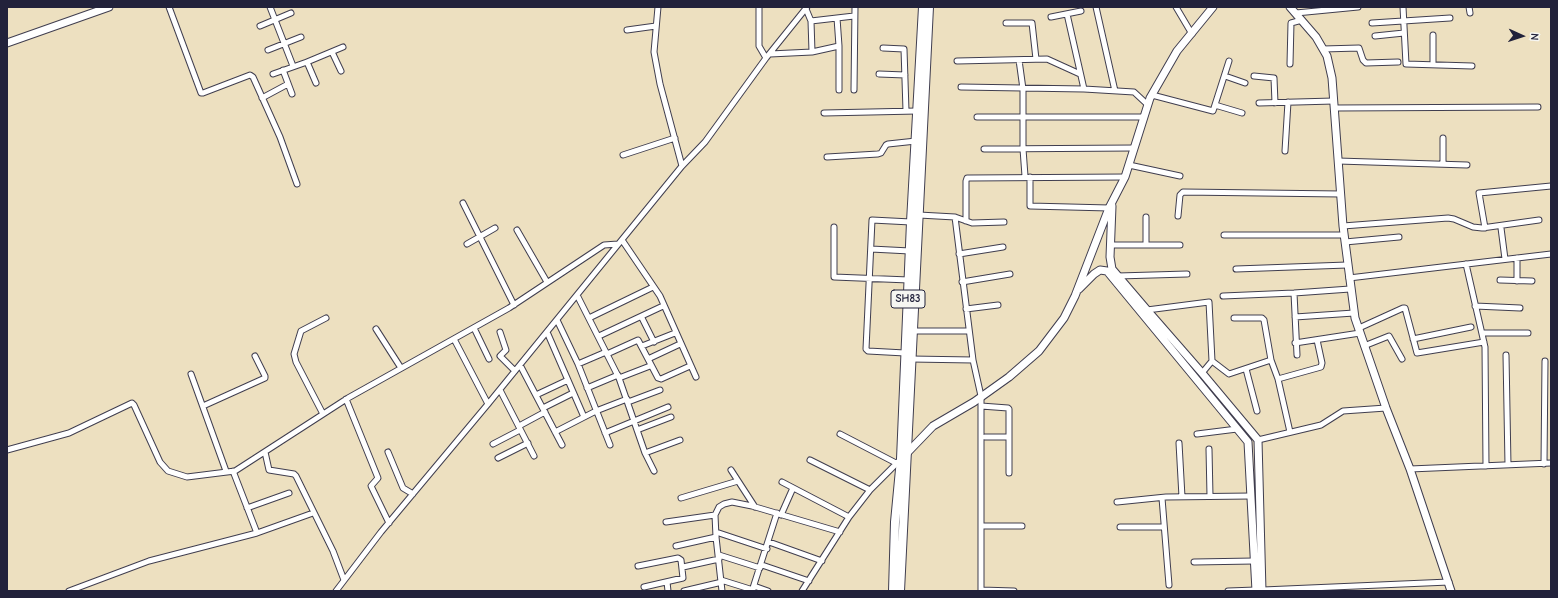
<!DOCTYPE html>
<style>
body{margin:0}
#map{position:relative;width:1558px;height:598px;overflow:hidden;background:#ede0c0;font-family:"Comic Neue",sans-serif}
canvas{display:block}
.frame{position:absolute;inset:0;border:8px solid #22223b;pointer-events:none}
.north{position:absolute;left:1502px;top:16px;width:40px;height:40px;-webkit-text-stroke:3px #f6f6f2;paint-order:stroke;rotate:93deg;font-size:11px;font-weight:700;line-height:16px;text-align:center;color:#22223b}
.north::after{content:'';display:block;margin:auto;width:14px;height:18px;background:#22223b;clip-path:polygon(50% 0,100% 100%,50% 72%,0 100%)}
</style>
<div id="map">
<canvas width="1558" height="598"></canvas>
<div class="frame"></div>
<div class="north">N</div>
</div>
<script>
const g = document.querySelector('canvas').getContext('2d');
g.lineJoin = 'round';
function shape(rows) {
  const path = new Path2D();
  for (const r of rows) {
    path.moveTo(r[0], r[1]);
    for (let i = 2; i < r.length; i += 2) path.lineTo(r[i], r[i + 1]);
  }
  return path;
}
function trace(path, color, width, dash) {
  g.strokeStyle = color;
  g.lineWidth = width;
  g.lineCap = dash ? 'butt' : 'round';
  g.setLineDash(dash || []);
  g.stroke(path);
}
function write(font, color, halo, rows, align = 'center') {
  g.font = font + ' "Comic Neue",sans-serif';
  g.lineWidth = 3.5;
  g.setLineDash([]);
  g.textBaseline = 'middle';
  g.strokeStyle = halo;
  g.fillStyle = color;
  for (const [text, x, y, turn = 0] of rows) {
    g.save();
    g.translate(x, y);
    g.rotate((+turn || 0) * Math.PI / 180);
    g.textAlign = isNaN(turn) ? turn : align;
    if (halo) g.strokeText(text, 0, 0);
    g.fillText(text, 0, 0);
    g.restore();
  }
}
const street = shape([
 [169,7,201,93,203,93,250,75,253,77,280,137,297,184],
 [270,7,293,66],
 [658,7,654,52,660,84,682,166],
 [759,7,759,46,766,58],
 [1096,7,1115,91],
 [1176,7,1192,34],
 [1403,7,1406,64,1472,66],
 [1469,7,1470,13],
 [806,9,811,21,812,52],
 [1296,13,1358,7],
 [1067,14,1084,89],
 [1051,17,1081,11],
 [837,18,839,46,839,90],
 [811,21,854,16],
 [1006,23,1032,23,1036,59],
 [1372,23,1450,18],
 [260,26,291,13],
 [627,30,656,26],
 [1433,35,1433,65],
 [1375,36,1404,33],
 [883,48,904,49,906,111],
 [1323,49,1359,48,1363,60,1366,63,1398,62],
 [268,50,301,37],
 [332,52,341,71],
 [770,54,812,52,839,46],
 [1019,60,1023,89,1023,149,1025,176],
 [957,61,1047,59,1080,74],
 [307,62,316,83],
 [1290,64,1291,23,1302,20],
 [283,70,292,94],
 [273,74,307,62,343,47],
 [879,74,905,75],
 [1225,76,1245,83],
 [1254,76,1274,78,1275,103],
 [961,87,1084,89,1134,92,1148,105],
 [854,90,855,7],
 [1152,95,1213,111,1229,61],
 [262,98,288,84],
 [1259,103,1334,101],
 [1215,105,1242,113],
 [1335,108,1538,107],
 [824,113,917,111],
 [977,117,1144,117],
 [1443,138,1443,164],
 [984,149,1134,148],
 [1285,151,1288,102],
 [623,155,675,138],
 [827,157,878,154,881,153,886,145,888,144,916,141],
 [1338,161,1467,165],
 [1129,165,1180,176],
 [1030,177,1030,206,1109,208],
 [463,203,514,305],
 [919,215,955,217,972,223,1004,222],
 [1178,216,1180,195,1183,192,1341,194],
 [955,217,973,360,981,396,981,591],
 [966,221,966,181,967,178,969,178,1125,177],
 [1343,226,1448,218,1454,219,1473,227,1482,228,1539,220],
 [834,227,834,277,909,280],
 [1485,228,1479,193,1551,186],
 [1501,228,1505,259],
 [517,230,547,282],
 [1224,235,1344,235],
 [622,240,660,296,696,377],
 [1345,242,1399,237],
 [467,244,495,228],
 [1110,245,1180,245],
 [1146,245,1146,217],
 [871,249,910,251],
 [959,254,1003,247],
 [1466,264,1485,347,1486,466],
 [1236,269,1347,265],
 [1118,276,1187,274],
 [1349,278,1551,254],
 [1500,280,1532,281],
 [1517,281,1517,258],
 [962,282,1010,274],
 [1294,293,1297,355],
 [577,295,619,378,645,453,654,471],
 [1223,296,1294,293,1350,289],
 [1475,306,1520,308],
 [966,309,998,305],
 [1147,310,1209,302,1212,361],
 [1295,317,1354,313],
 [589,318,653,287],
 [642,318,654,342],
 [1234,318,1262,318,1264,320,1271,360],
 [557,320,578,364,610,445],
 [474,328,489,359],
 [1359,328,1403,308,1405,308,1417,353,1484,342],
 [376,329,401,368],
 [913,331,969,331],
 [500,332,506,350,500,356,515,371],
 [547,332,584,417],
 [1482,333,1528,333],
 [599,336,663,306],
 [454,339,488,404],
 [1413,339,1471,327],
 [1295,343,1360,333],
 [642,346,675,333],
 [1364,346,1389,336,1402,359],
 [905,353,868,351,866,349,872,220,911,222],
 [607,354,638,340,658,378,661,379,690,366],
 [1506,355,1508,465],
 [648,359,680,344],
 [911,359,973,360],
 [578,364,606,352],
 [520,365,562,445],
 [1246,369,1257,411],
 [1202,373,1212,361,1229,374,1271,360,1278,379,1290,432],
 [191,374,226,471],
 [619,378,650,366],
 [1278,379,1321,367,1322,363,1317,340],
 [587,388,618,375],
 [500,390,534,456],
 [536,395,568,380],
 [346,399,378,478,371,486,389,523],
 [628,402,660,390],
 [203,406,265,378,265,376,255,356],
 [981,406,1008,408,1009,409,1009,473],
 [543,408,573,393],
 [323,414,296,362,294,354,301,331,326,318],
 [519,426,545,412],
 [637,430,671,417],
 [555,432,596,411,627,399],
 [605,433,668,407],
 [840,434,896,463],
 [1197,434,1237,429],
 [985,437,1009,437],
 [1258,440,1321,425,1343,411,1386,408],
 [1179,443,1182,497],
 [493,444,520,430],
 [1209,449,1210,496],
 [7,450,69,433,132,403,134,405,160,462,168,471,187,477,235,471,348,398,509,308,604,245,618,244],
 [265,452,269,470,294,474,296,476,333,551,344,580],
 [388,452,403,488,413,494],
 [645,453,680,440],
 [498,458,528,443],
 [810,460,870,490],
 [1544,464,1545,361],
 [1410,469,1551,463],
 [731,470,755,507],
 [233,471,257,533],
 [782,482,849,517],
 [681,498,738,481],
 [1162,498,1169,585],
 [1117,502,1166,497,1251,496],
 [247,508,289,493],
 [781,515,793,488],
 [666,522,715,515],
 [981,526,1022,526],
 [1120,527,1164,527],
 [716,532,767,549],
 [769,542,822,561],
 [676,546,716,537],
 [719,555,760,568],
 [1194,562,1254,561],
 [762,565,809,581],
 [638,566,678,558,681,560,683,578,644,587],
 [683,567,719,559],
 [721,580,753,590],
 [667,582,668,591],
 [754,586,768,591],
 [981,590,1014,591],
 [1263,590,1449,582],
 [69,591,149,561,257,533,313,513],
 [336,591,381,532,488,404,682,166,705,142,766,58,807,7],
 [684,591,722,582],
 [722,591,716,537,715,515,719,507,724,504,732,502,752,506,840,532],
 [752,591,777,513],
 [802,591,849,517,870,490,901,459],
 [1228,591,1256,590]
]);
const secondary = shape([
 [1290,7,1316,37,1327,56,1332,78,1343,226,1355,318,1386,408,1410,469,1451,591],
 [7,43,109,7],
 [1112,206,1110,257,1112,269,1147,310,1202,373,1258,440,1262,591],
 [1079,289,1094,274,1100,270,1107,271,1248,442,1256,591],
 [907,453,933,426,974,402,1009,377,1039,351,1064,318,1075,296,1109,208,1125,177,1150,98,1177,51,1213,7]
]);
const primary = shape([
 [893,591,895,522,901,459,911,222,923,7],
 [900,591,929,7]
]);
const shields = [
 [908,299,34]
];
const shieldNames = [
 ["SH83",908,299]
];
trace(street, '#403e4f', 7);
trace(secondary, '#403e4f', 9);
trace(primary, '#403e4f', 10);
trace(street, '#fff', 5);
trace(secondary, '#fff', 7);
trace(primary, '#fff', 8);
for (const [x, y, w] of shields) {
  const box = new Path2D();
  box.roundRect(x - w / 2, y - 9, w, 18, 3);
  g.fillStyle = '#f6f6f2';
  g.fill(box);
  trace(box, '#22223b', 1);
}
write('bold 11px', '#22223b', null, shieldNames);
</script>
